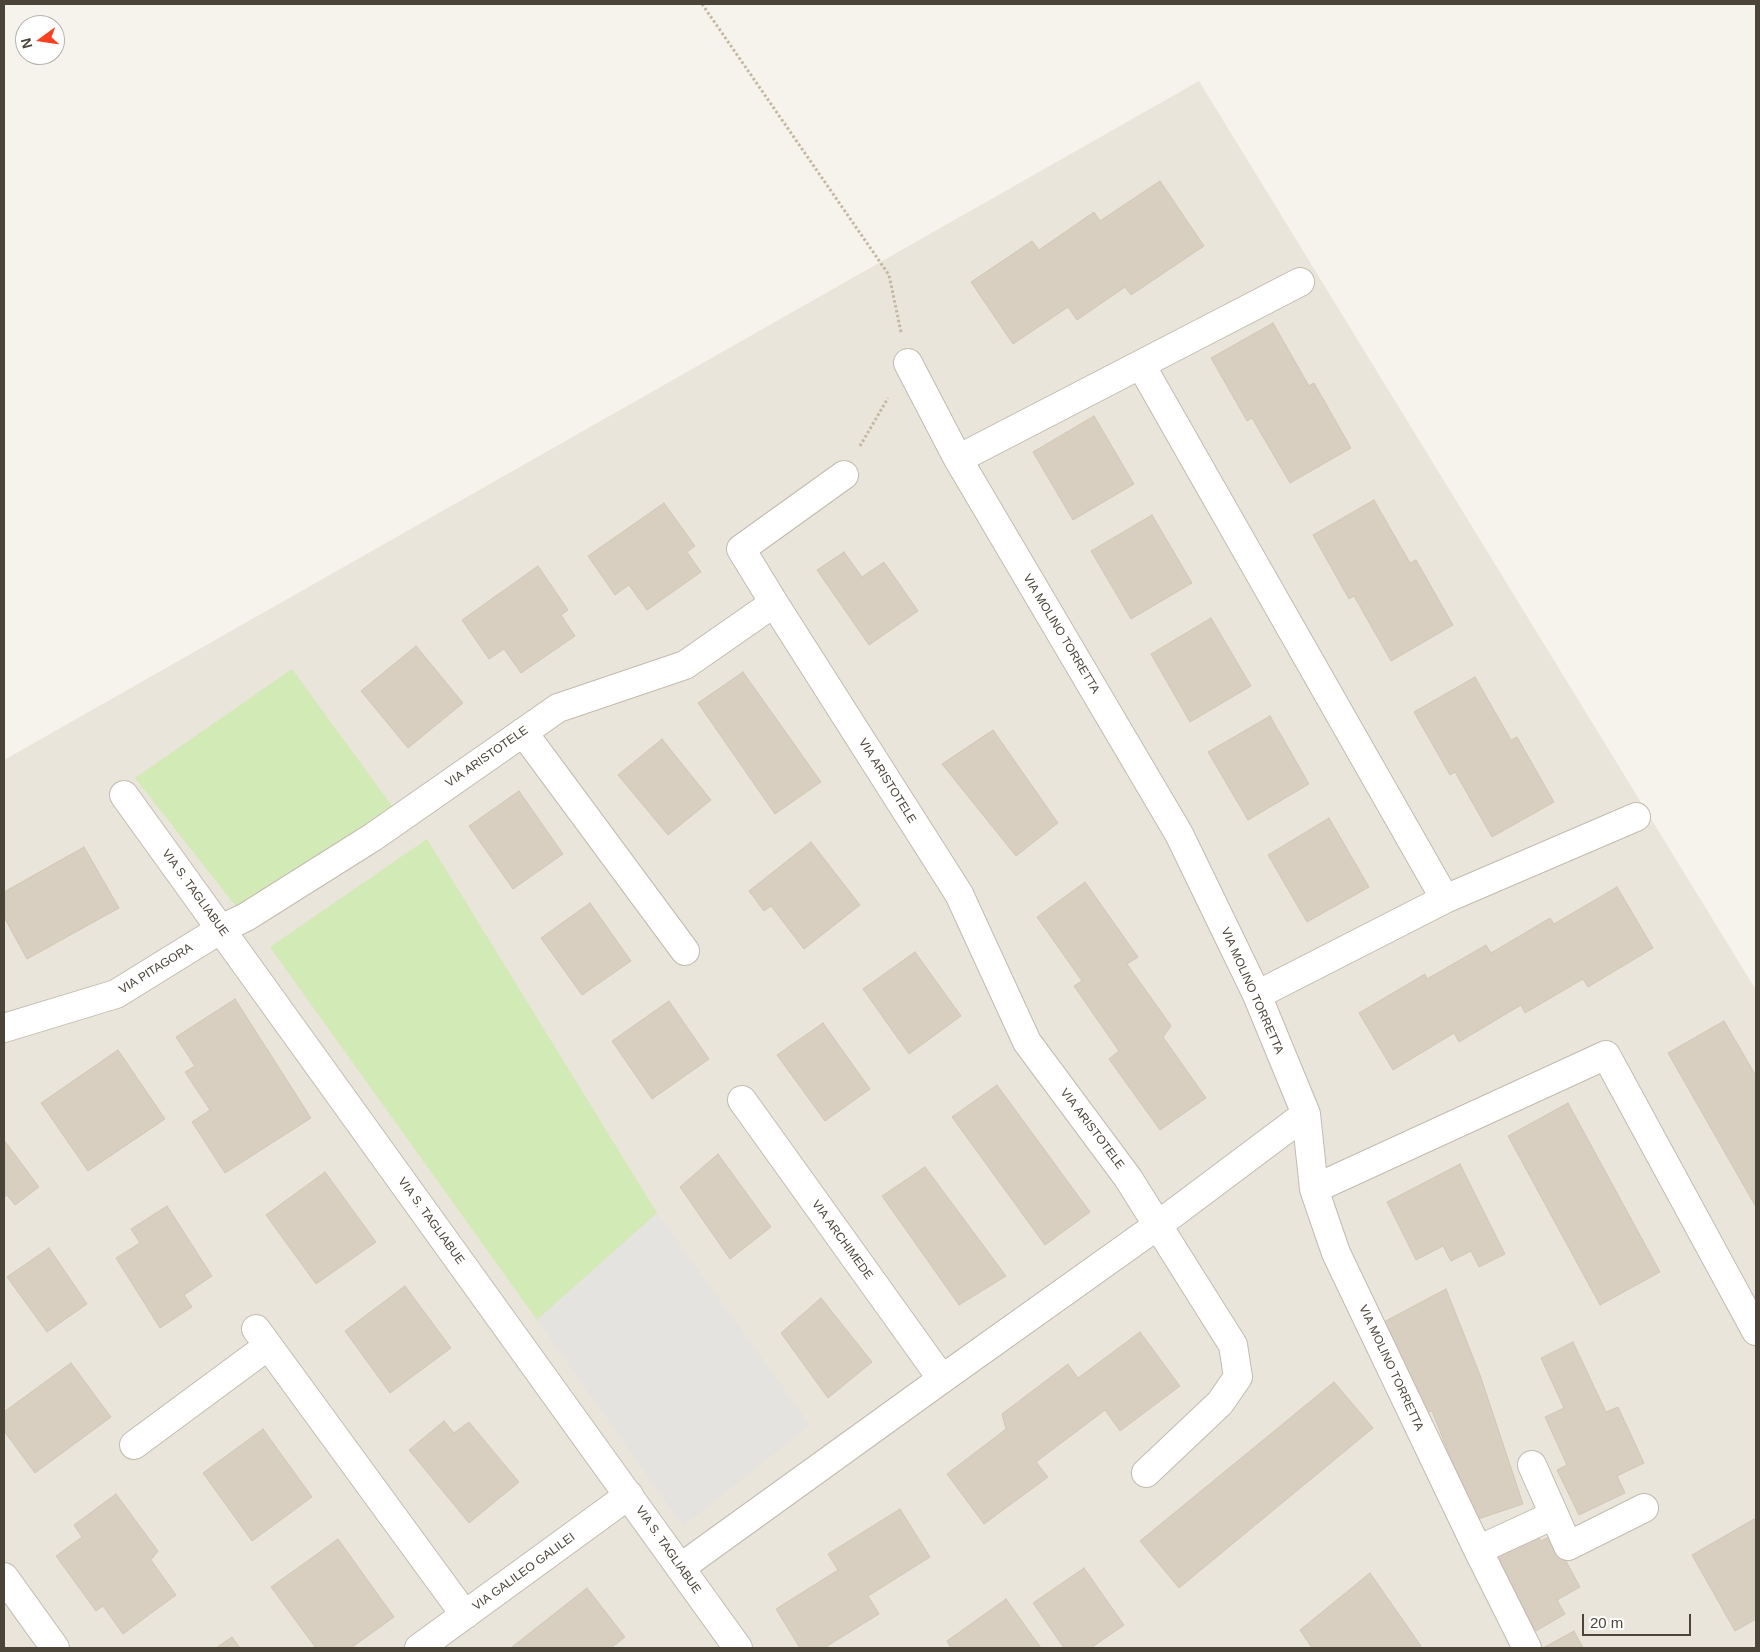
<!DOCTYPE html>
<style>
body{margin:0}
#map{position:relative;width:1760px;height:1652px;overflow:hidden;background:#f6f3ec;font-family:Helvetica,sans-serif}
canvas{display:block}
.frame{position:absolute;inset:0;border:5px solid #4b4439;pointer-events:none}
.north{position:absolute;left:15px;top:15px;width:50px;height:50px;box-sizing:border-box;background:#fff;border:1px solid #b7b4b0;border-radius:50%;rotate:256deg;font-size:14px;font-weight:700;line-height:20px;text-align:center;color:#4b4439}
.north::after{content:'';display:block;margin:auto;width:18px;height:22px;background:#fc3f1d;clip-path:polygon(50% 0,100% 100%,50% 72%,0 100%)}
.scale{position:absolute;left:1582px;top:1614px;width:109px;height:22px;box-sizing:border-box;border:2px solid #4b4439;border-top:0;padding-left:6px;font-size:15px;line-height:18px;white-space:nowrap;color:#4b4439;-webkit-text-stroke:4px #fff;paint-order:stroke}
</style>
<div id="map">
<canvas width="1760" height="1652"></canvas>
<div class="frame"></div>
<div class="north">N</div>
<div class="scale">20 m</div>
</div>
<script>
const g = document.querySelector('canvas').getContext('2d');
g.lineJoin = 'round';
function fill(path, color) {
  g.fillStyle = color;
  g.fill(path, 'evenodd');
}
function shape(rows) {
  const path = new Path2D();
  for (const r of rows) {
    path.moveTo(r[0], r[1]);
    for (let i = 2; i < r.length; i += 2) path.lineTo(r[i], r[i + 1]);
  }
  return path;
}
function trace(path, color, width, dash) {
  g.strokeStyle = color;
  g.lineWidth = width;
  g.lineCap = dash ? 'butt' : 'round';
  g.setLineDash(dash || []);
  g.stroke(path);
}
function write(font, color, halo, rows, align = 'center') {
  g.font = font + ' Helvetica,sans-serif';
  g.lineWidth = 4;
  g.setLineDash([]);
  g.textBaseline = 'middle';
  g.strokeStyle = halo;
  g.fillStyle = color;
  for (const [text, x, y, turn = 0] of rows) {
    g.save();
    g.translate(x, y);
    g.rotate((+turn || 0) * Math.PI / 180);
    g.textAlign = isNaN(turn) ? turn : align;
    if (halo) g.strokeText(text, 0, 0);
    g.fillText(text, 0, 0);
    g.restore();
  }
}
const residential = shape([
 [1199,81,1756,990,1756,1648,4,1648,4,760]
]);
const green = shape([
 [292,669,392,806,238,909,135,778],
 [427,839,657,1213,537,1320,270,947]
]);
const parking = shape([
 [657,1213,810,1425,683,1526,537,1320]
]);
const building = shape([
 [1160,181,1204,246,1131,295,1125,287,1077,320,1068,307,1013,344,971,282,1032,241,1039,250,1094,212,1100,221,1160,181],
 [1273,323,1309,386,1314,383,1351,448,1290,483,1252,418,1247,421,1211,358,1273,323],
 [1094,416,1134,484,1073,520,1033,452,1094,416],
 [1374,500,1410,563,1416,560,1453,625,1391,661,1354,596,1349,599,1313,535,1374,500],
 [664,503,695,546,687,552,701,572,647,610,629,585,615,595,588,556,664,503],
 [1152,515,1192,583,1131,619,1091,551,1152,515],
 [844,552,862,577,884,562,918,611,869,645,817,570,844,552],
 [538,566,568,610,561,615,575,636,521,673,504,649,489,659,462,620,538,566],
 [1211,618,1251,686,1190,722,1151,654,1211,618],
 [416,646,463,703,408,748,361,691,416,646],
 [743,672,821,782,775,814,698,703,743,672],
 [1475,677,1511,740,1517,737,1554,802,1492,837,1455,772,1450,775,1414,712,1475,677],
 [1270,716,1309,784,1248,820,1208,752,1270,716],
 [993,730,1058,823,1016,856,942,764,993,730],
 [662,739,711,800,668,835,618,775,662,739],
 [519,791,563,854,513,889,469,826,519,791],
 [1329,818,1369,887,1307,922,1268,855,1329,818],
 [811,842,860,905,804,949,771,906,764,911,749,891,811,842],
 [84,847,119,908,27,959,4,917,4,892,84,847],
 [1085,882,1138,957,1127,964,1171,1026,1163,1037,1206,1098,1160,1130,1109,1059,1119,1051,1074,986,1082,981,1037,917,1085,882],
 [1617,887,1653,948,1588,987,1583,979,1525,1013,1521,1005,1459,1042,1454,1033,1393,1070,1359,1013,1425,974,1427,979,1486,945,1491,953,1550,918,1554,924,1617,887],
 [590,903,631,961,582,995,541,938,590,903],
 [915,952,961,1016,909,1054,863,989,915,952],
 [235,999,311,1118,225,1173,192,1122,210,1110,185,1072,195,1066,176,1037,235,999],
 [669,1001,709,1059,652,1099,612,1041,669,1001],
 [1724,1021,1756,1076,1756,1207,1668,1053,1724,1021],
 [823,1023,870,1089,825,1121,777,1055,823,1023],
 [118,1050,165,1119,88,1171,41,1103,118,1050],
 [997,1085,1090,1212,1045,1245,952,1117,997,1085],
 [1568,1103,1660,1272,1600,1305,1508,1136,1568,1103],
 [4,1140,39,1187,15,1205,7,1195,4,1198,4,1140],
 [718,1154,771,1227,730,1259,680,1187,718,1154],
 [1460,1164,1505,1254,1479,1267,1471,1251,1451,1261,1443,1246,1416,1260,1387,1202,1460,1164],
 [925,1167,1006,1276,959,1305,882,1196,925,1167],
 [325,1172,376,1242,316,1284,266,1215,325,1172],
 [167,1206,212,1276,184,1295,192,1307,160,1328,116,1258,140,1243,131,1229,167,1206],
 [49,1248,87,1304,47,1332,7,1277,49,1248],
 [405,1286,451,1348,390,1393,345,1331,405,1286],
 [1446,1289,1480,1375,1523,1504,1475,1520,1432,1411,1423,1414,1382,1323,1446,1289],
 [821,1298,872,1362,828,1398,781,1333,821,1298],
 [1140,1332,1180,1386,1120,1431,1105,1410,1036,1462,1048,1477,984,1524,947,1474,1006,1429,1002,1414,1068,1364,1078,1378,1140,1332],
 [1573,1342,1606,1412,1618,1407,1644,1463,1617,1476,1625,1493,1579,1515,1557,1470,1567,1465,1545,1417,1564,1408,1541,1358,1573,1342],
 [71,1363,111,1417,35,1473,4,1431,4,1412,71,1363],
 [1334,1382,1373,1428,1179,1588,1140,1541,1334,1382],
 [444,1421,454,1433,469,1422,519,1482,469,1523,409,1450,444,1421],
 [263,1429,312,1497,252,1541,203,1473,263,1429],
 [116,1494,158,1551,151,1560,176,1595,123,1634,103,1606,96,1611,56,1556,82,1537,74,1525,116,1494],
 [900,1509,930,1557,868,1596,879,1614,824,1648,800,1648,776,1609,838,1570,828,1554,900,1509],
 [1754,1519,1756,1522,1756,1619,1735,1631,1692,1555,1754,1519],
 [1536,1531,1541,1541,1552,1535,1580,1587,1557,1600,1565,1614,1536,1631,1494,1554,1536,1531],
 [338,1539,394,1617,351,1648,316,1648,271,1587,338,1539],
 [1084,1568,1124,1625,1091,1648,1064,1648,1033,1603,1084,1568],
 [1370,1573,1421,1646,1417,1648,1312,1648,1300,1630,1370,1573],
 [587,1588,625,1637,611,1648,513,1648,512,1647,587,1588],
 [1006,1599,1041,1648,951,1648,947,1641,1006,1599],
 [1574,1631,1583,1648,1543,1648,1574,1631],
 [232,1637,240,1648,216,1648,232,1637]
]);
const path = shape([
 [702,4,889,275,901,332],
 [860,446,888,398]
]);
const minor = shape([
 [908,363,958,459,1179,834,1257,995,1306,1114,1314,1189,1336,1253,1478,1550,1527,1648],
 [1141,365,1445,899],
 [958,459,1300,282],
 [774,603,741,549,844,475],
 [523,732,685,951],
 [124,795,738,1648],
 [1257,995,1445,899,1636,817],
 [4,1028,116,994,221,929,246,917,373,837,558,708,685,665,774,603,959,894,1027,1042,1128,1178,1233,1345,1238,1377,1220,1403,1146,1473],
 [742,1100,942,1379],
 [1314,1189,1606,1055,1756,1331],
 [256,1329,465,1615],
 [134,1445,268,1346],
 [1532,1465,1568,1546,1644,1508],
 [1478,1550,1554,1515],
 [680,1568,942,1379,1158,1225,1306,1114],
 [4,1577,55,1648],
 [419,1648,629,1495]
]);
const streetNames = [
 ["VIA MOLINO TORRETTA",1061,634,59],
 ["VIA ARISTOTELE",487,757,-35],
 ["VIA ARISTOTELE",887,781,58],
 ["VIA S. TAGLIABUE",195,893,54],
 ["VIA PITAGORA",156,969,-32],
 ["VIA MOLINO TORRETTA",1252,991,66],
 ["VIA ARISTOTELE",1092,1129,53],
 ["VIA S. TAGLIABUE",431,1221,54],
 ["VIA ARCHIMEDE",842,1240,54],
 ["VIA MOLINO TORRETTA",1391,1368,65],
 ["VIA S. TAGLIABUE",668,1550,55],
 ["VIA GALILEO GALILEI",524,1572,-36]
];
fill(residential, '#eae5da');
fill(green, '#d2eab5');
fill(parking, '#e5e3e0');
fill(building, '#d8cfc1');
trace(building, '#d3c7b4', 1);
trace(minor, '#c2bbae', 30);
trace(path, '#c4b79f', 3, [2.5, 2.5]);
trace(minor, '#fff', 28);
write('12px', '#4b4439', '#fff', streetNames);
</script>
